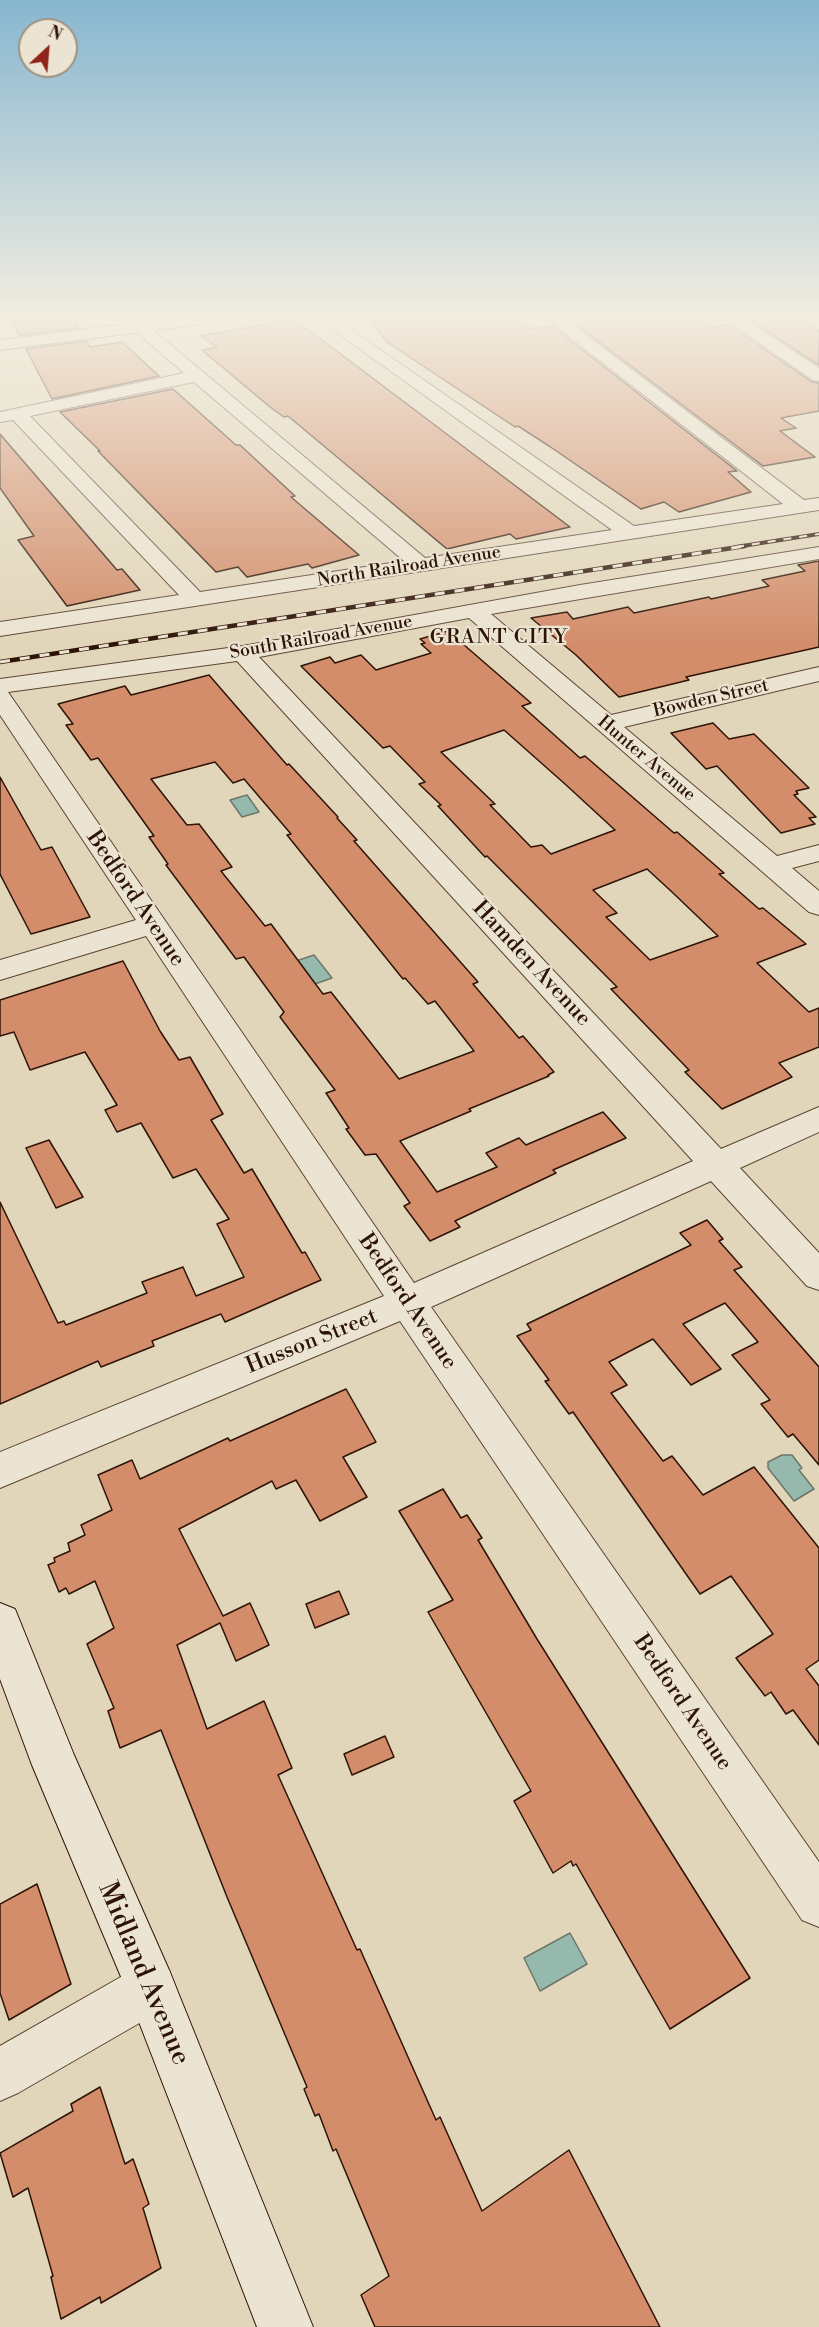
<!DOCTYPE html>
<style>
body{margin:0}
#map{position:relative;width:819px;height:2327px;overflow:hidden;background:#e2d6ba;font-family:"Libre Bodoni",serif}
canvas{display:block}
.north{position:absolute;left:18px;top:18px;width:60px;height:60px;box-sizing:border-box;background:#ece4d2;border:2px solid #a09180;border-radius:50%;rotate:26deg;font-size:16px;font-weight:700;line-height:24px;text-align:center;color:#2e1406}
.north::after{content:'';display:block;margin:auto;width:21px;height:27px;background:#8f2418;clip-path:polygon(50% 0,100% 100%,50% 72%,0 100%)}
</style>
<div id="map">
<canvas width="819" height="2327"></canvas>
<div class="north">N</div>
</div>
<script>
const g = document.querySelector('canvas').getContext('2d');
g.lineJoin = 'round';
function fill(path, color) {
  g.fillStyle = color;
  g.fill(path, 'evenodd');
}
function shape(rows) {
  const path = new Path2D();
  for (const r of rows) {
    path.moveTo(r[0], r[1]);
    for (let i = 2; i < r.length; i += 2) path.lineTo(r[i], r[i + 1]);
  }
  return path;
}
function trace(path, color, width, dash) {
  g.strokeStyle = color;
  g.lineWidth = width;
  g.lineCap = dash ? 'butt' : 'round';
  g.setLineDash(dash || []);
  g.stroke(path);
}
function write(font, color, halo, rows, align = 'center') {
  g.font = font + ' "Libre Bodoni",serif';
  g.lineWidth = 4.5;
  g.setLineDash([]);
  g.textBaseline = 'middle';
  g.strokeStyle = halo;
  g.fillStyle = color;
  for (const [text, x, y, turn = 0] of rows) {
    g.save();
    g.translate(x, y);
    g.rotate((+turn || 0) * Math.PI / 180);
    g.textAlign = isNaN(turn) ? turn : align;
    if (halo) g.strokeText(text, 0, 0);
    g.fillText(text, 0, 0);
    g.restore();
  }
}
const water = shape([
 [247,795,259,812,242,817,230,800,247,795],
 [314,955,332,978,315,984,296,961,314,955],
 [782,1455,792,1455,802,1468,799,1470,814,1489,794,1501,768,1468,768,1462,782,1455],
 [570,1933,587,1964,540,1991,524,1958,570,1933]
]);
const building = shape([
 [44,319,74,319,79,328,19,335,13,323,44,319],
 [369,319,468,319,468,324,500,319,519,319,532,329,552,326,737,471,728,472,751,492,679,512,664,502,641,509,549,446,518,426,515,427,387,342,369,319],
 [599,319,699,319,711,327,729,325,812,382,819,383,819,411,781,418,796,428,780,431,815,457,763,466,574,323,599,319],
 [769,319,800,319,819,331,819,365,751,321,769,319],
 [288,320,295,321,330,346,570,527,516,539,510,534,447,549,288,416,284,417,270,407,202,350,217,347,201,336,288,320],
 [87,341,90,347,122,342,159,376,52,399,26,349,87,341],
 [173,389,236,445,240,445,295,496,291,497,359,555,312,568,308,564,247,577,238,567,216,572,98,451,100,451,60,412,173,389],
 [0,434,117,570,122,569,140,590,67,606,18,540,34,536,0,488,0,434],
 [819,561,819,647,686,677,689,680,619,697,576,655,531,618,567,612,573,619,628,607,634,613,709,597,711,599,769,586,762,580,805,571,798,565,819,561],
 [448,631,531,703,522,706,580,758,585,756,674,833,677,832,724,873,719,874,759,909,763,908,806,944,757,963,809,1012,819,1008,819,1047,779,1063,792,1077,722,1109,685,1072,689,1070,611,989,617,987,487,856,485,857,438,806,441,805,419,784,425,782,390,746,383,748,301,666,330,657,335,663,361,655,376,670,431,653,421,644,425,643,420,639,448,631],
 [504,730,565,784,615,830,551,854,542,845,531,847,490,805,495,804,441,752,504,730],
 [647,869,672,892,718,936,650,960,606,917,617,913,593,890,647,869],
 [209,675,287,765,289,764,338,817,337,818,357,840,354,841,478,982,473,984,519,1038,523,1036,554,1072,548,1075,549,1076,469,1109,471,1111,400,1141,437,1192,497,1167,486,1153,519,1138,526,1145,603,1112,626,1138,553,1170,556,1173,455,1221,460,1227,430,1241,404,1206,410,1203,376,1154,365,1155,346,1129,349,1128,326,1093,335,1090,280,1017,284,1012,244,957,236,959,166,865,168,864,149,837,154,836,98,758,91,760,66,725,73,724,58,704,125,686,131,695,209,675],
 [215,762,233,783,244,779,291,834,287,835,403,979,405,978,428,1004,435,1001,474,1051,399,1079,331,992,323,994,271,924,265,926,221,871,232,867,199,824,187,825,151,779,215,762],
 [713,723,729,739,754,734,809,788,796,791,798,794,794,795,816,817,809,818,815,824,781,833,717,766,706,769,671,733,713,723],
 [0,777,41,850,52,847,90,917,31,934,0,874,0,777],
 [123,961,160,1031,179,1060,190,1057,223,1114,211,1120,244,1173,252,1169,302,1253,305,1252,321,1280,225,1322,221,1314,152,1341,154,1346,101,1367,98,1361,0,1404,0,1202,58,1323,64,1321,66,1325,147,1293,142,1282,183,1267,196,1296,244,1277,217,1224,229,1219,196,1169,173,1178,141,1123,117,1132,105,1110,117,1105,85,1052,30,1070,14,1032,0,1036,0,1000,123,961],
 [49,1140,83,1197,56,1208,26,1148,49,1140],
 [707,1220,723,1239,719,1241,742,1267,734,1270,819,1367,819,1465,793,1434,788,1437,761,1404,770,1400,732,1355,758,1342,725,1303,683,1324,721,1369,691,1385,653,1339,609,1362,627,1385,611,1393,663,1461,672,1456,703,1495,754,1467,819,1548,819,1660,806,1669,819,1686,819,1745,793,1710,786,1714,771,1692,765,1696,736,1658,773,1634,731,1576,700,1594,573,1412,569,1414,545,1381,549,1380,517,1336,531,1330,527,1324,691,1245,680,1233,707,1220],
 [346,1389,376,1442,343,1457,367,1497,320,1521,296,1480,276,1489,272,1481,179,1529,223,1616,250,1603,269,1645,236,1661,220,1623,177,1645,207,1729,264,1701,292,1768,278,1775,357,1950,360,1949,436,2120,440,2117,482,2211,569,2150,660,2327,375,2327,361,2295,389,2276,336,2149,333,2151,319,2114,315,2116,304,2089,307,2087,227,1897,161,1730,120,1748,108,1711,114,1708,87,1644,114,1628,95,1581,69,1594,66,1588,59,1592,48,1565,55,1562,54,1558,70,1551,68,1543,85,1535,81,1525,112,1510,98,1475,132,1460,140,1479,228,1438,230,1441,346,1389],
 [443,1489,461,1518,467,1515,482,1538,478,1540,537,1639,750,1978,670,2029,576,1864,573,1866,571,1861,553,1873,514,1801,531,1791,428,1612,453,1600,399,1511,443,1489],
 [339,1591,349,1614,315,1628,306,1604,339,1591],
 [385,1736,394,1757,352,1775,344,1754,385,1736],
 [37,1884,71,1984,9,2020,0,1993,0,1904,37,1884],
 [100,2087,125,2164,133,2159,149,2204,143,2208,161,2268,101,2303,100,2297,61,2319,51,2277,53,2276,28,2188,13,2197,0,2153,73,2111,71,2104,100,2087]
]);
const street = shape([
 [318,319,336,319,634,526,783,504,547,319,565,319,804,500,819,498,819,510,0,636,0,622,179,595,13,420,0,422,0,412,184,373,135,331,133,328,135,325,141,323,147,325,425,558,612,530,318,319],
 [194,382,404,561,200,592,30,416,194,382],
 [725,319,743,319,819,368,819,381,813,380,725,319],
 [819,547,819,559,491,614,611,715,819,667,819,681,624,727,777,856,819,845,819,861,792,868,819,891,819,915,809,912,469,618,259,657,721,1149,819,1107,819,1132,740,1168,819,1253,819,1290,807,1286,711,1181,431,1307,819,1862,819,1927,802,1920,400,1321,0,1488,0,1452,384,1296,146,936,0,980,0,960,136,920,0,715,0,679,243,646,580,585,819,547],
 [237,661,693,1161,414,1283,8,692,237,661],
 [151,1963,169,1970,176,1988,169,2006,18,2093,0,2101,0,2046,133,1970,151,1963]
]);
const secondary = shape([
 [167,319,211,319,203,324,0,350,0,340,167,319],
 [0,1603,15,1609,74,1755,169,1970,313,2327,257,2327,127,1991,32,1765,0,1679,0,1603]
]);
const railFar1 = shape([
 [736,547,819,534]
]);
const rail = shape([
 [0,662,745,546]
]);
const farStreetnames = [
 ["North Railroad Avenue",409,567,-9],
 ["South Railroad Avenue",321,638,-10],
 ["Bowden Street",711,699,-13],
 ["Hunter Avenue",646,759,40]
];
const farNeighbourhoodnames = [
 ["GRANT CITY",499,638]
];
const streetNames = [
 ["Bedford Avenue",135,899,56],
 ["Hamden Avenue",531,964,47],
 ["Bedford Avenue",407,1302,56],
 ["Husson Street",312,1342,-22],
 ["Bedford Avenue",682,1703,56]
];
const nearStreetnames = [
 ["Midland Avenue",143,1974,67]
];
fill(water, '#95b9ac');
trace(water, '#6c776a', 1.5);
fill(building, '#d38d6b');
trace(building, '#2e1406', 1.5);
trace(street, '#5b4433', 2);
trace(secondary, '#2e1406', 2);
fill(street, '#ece4d2');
fill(secondary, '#ece4d2');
trace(railFar1, '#2e1406', 4);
trace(rail, '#2e1406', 4.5);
trace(railFar1, '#ece4d2', 2, [8]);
trace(rail, '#ece4d2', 3, [10]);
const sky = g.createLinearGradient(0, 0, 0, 645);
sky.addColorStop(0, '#87b6d0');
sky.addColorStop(0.49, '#f2ede0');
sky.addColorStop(1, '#f2ede000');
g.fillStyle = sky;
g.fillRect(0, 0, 819, 645);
write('18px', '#2e1406', '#ece4d2', farStreetnames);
g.letterSpacing = '1.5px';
write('20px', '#2e1406', '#ece4d2', farNeighbourhoodnames);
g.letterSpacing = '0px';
write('22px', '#2e1406', '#ece4d2', streetNames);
write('27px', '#2e1406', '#ece4d2', nearStreetnames);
</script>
